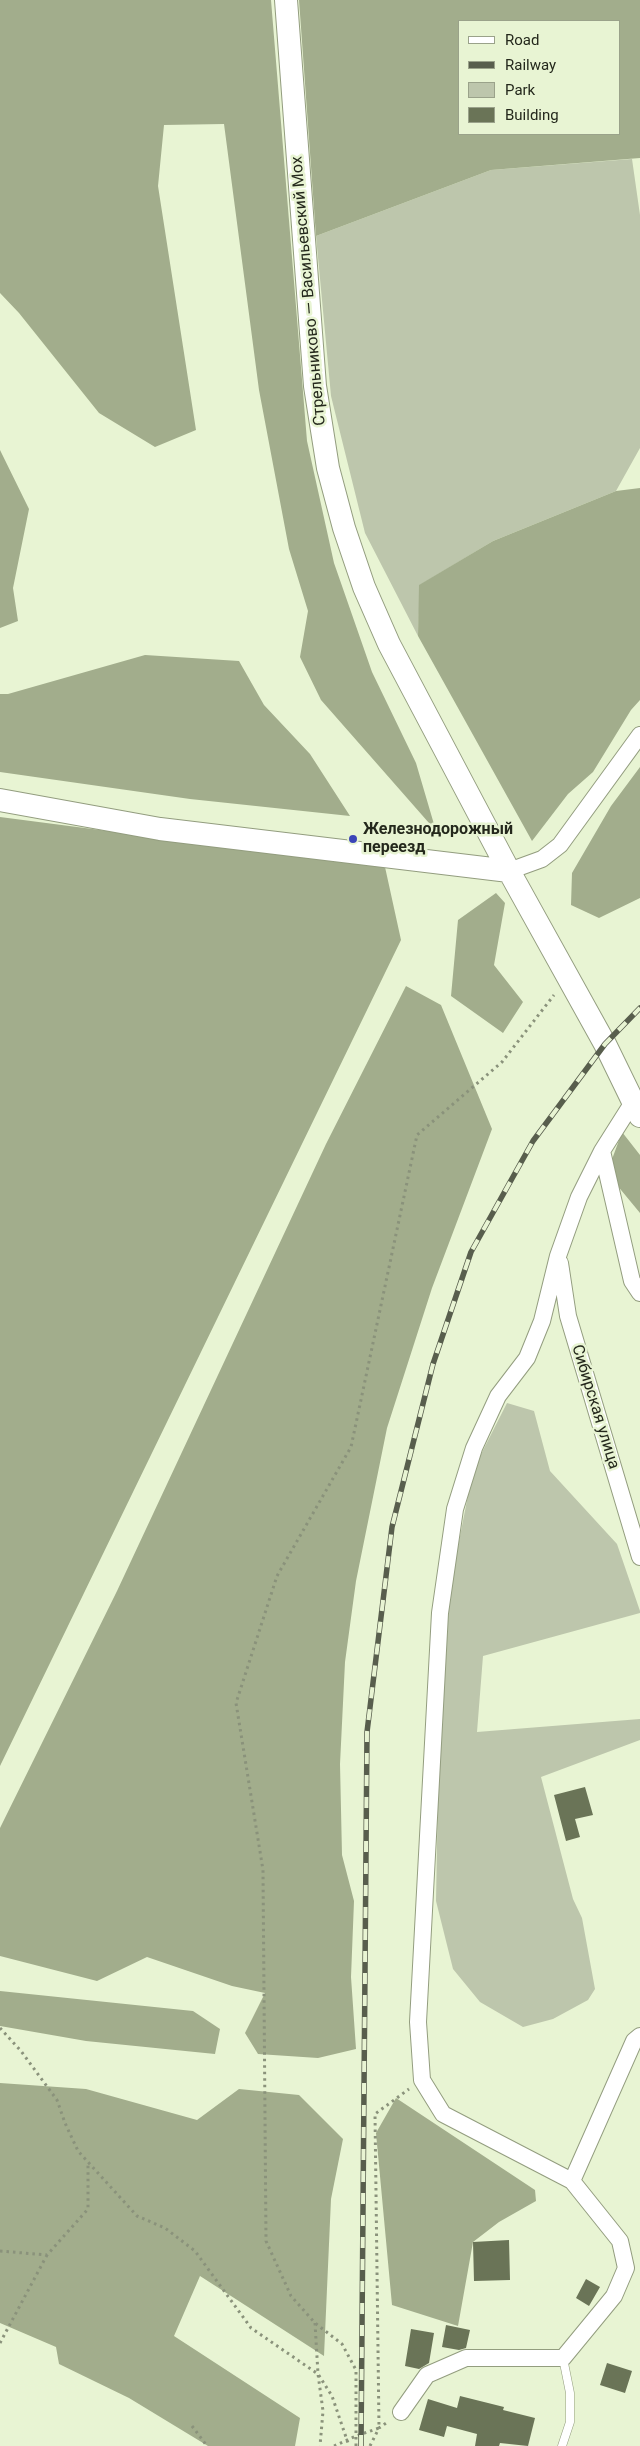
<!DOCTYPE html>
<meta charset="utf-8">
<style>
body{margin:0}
#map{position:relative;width:640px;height:2446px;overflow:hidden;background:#e8f4d3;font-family:Roboto,sans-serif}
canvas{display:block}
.legend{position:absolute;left:458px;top:20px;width:162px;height:115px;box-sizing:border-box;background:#e8f4d3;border:1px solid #9aa28a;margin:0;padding:6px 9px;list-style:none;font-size:15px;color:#24281c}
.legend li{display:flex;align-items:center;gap:10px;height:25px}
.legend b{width:25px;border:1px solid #9aa28a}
</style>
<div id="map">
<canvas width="640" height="2446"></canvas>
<ul class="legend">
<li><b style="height:6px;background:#fff"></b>Road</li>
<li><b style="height:6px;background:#585e4d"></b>Railway</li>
<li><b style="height:14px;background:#bdc6ac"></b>Park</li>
<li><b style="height:14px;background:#6a7457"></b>Building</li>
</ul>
</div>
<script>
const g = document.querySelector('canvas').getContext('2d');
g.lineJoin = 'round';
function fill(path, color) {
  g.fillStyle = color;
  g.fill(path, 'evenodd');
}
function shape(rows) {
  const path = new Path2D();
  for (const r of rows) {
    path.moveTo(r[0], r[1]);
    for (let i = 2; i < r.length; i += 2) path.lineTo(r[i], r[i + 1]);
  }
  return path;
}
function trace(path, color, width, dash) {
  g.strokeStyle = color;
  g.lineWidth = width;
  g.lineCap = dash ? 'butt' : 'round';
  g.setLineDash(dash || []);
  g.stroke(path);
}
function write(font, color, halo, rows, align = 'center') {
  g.font = font + ' Roboto,sans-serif';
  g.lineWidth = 5;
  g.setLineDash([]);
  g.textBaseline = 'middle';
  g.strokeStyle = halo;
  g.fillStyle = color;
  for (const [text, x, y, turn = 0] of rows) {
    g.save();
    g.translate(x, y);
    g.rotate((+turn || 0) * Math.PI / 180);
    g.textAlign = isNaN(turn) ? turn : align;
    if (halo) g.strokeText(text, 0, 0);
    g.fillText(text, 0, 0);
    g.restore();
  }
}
const green = shape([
 [632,159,640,215,640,448,616,491,493,541,420,585,418,636,365,533,331,396,316,236,491,170],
 [507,1403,534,1411,550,1471,617,1544,640,1611,640,1613,483,1656,477,1732,640,1719,640,1740,541,1777,573,1899,582,1918,595,1989,588,2000,553,2019,523,2027,480,2002,453,1969,436,1901,438,1790,450,1587,473,1470]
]);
const forest = shape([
 [0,0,271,0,307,441,334,563,372,672,416,763,436,831,321,700,300,657,308,611,289,549,259,390,224,124,164,125,158,186,196,430,155,447,99,413,19,313,0,293],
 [299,0,640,0,640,158,491,170,316,236],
 [459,21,619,21,619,134,459,134],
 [0,450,29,509,13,588,18,621,0,628],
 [640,488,640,700,631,710,593,772,568,794,532,841,418,636,419,585,493,541,616,491],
 [145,655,239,661,264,705,310,754,350,816,190,799,0,772,0,694,8,694],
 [640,767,640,898,599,918,571,905,572,873,611,806],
 [0,817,385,867,401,940,0,1766],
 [496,893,505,903,494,965,523,1002,503,1033,451,996,458,920],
 [406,986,441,1005,492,1129,432,1288,387,1428,356,1581,345,1662,340,1764,342,1855,354,1901,351,1977,356,2049,318,2058,258,2054,245,2033,265,1993,232,1986,147,1957,97,1981,0,1956,0,1828,117,1591,326,1144],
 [622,1132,640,1155,640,1213,607,1173],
 [0,1991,193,2011,220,2029,215,2054,86,2041,0,2026],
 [0,2083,86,2089,197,2120,239,2089,299,2095,343,2139,331,2199,324,2356,200,2276,174,2336,300,2418,295,2446,208,2446,129,2398,59,2364,56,2347,0,2323],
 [396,2098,535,2190,536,2201,499,2222,473,2242,458,2326,392,2305,376,2133]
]);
const building = shape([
 [585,1787,593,1815,575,1819,580,1837,566,1841,554,1795],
 [509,2240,510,2280,474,2281,473,2242],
 [586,2279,600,2287,589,2306,576,2298],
 [446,2325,470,2330,466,2348,459,2350,442,2347],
 [411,2329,434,2333,429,2363,419,2369,405,2366],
 [607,2363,632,2371,625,2393,600,2385],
 [460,2396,504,2407,503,2410,535,2418,528,2446,500,2443,499,2446,475,2446,477,2434,447,2426,444,2437,419,2430,428,2399,457,2408]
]);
const path = shape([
 [0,2028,21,2051,57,2100,65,2123,78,2151,137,2216,165,2228,195,2251,251,2328,318,2374,332,2396,349,2446],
 [0,2251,47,2255,88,2209,88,2162],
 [315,2323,318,2374,323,2411,320,2446],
 [0,2343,47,2255],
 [192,2426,207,2446],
 [334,2446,356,2436,379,2428,375,2114,409,2089],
 [356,2446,356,2370,342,2344,315,2323,291,2296,266,2241,263,1870,236,1703,277,1576,351,1447,417,1135,502,1062,554,995],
 [370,2446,379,2428,389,2421]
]);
const lane = shape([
 [562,2446,570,2422,570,2393,563,2358]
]);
const street = shape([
 [509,871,542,859,560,845,640,735],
 [602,1151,632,1281,640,1293],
 [560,1263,568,1316,640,1557],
 [572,2181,634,2041,640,2036],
 [401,2412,427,2375,466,2358,563,2358,614,2296,626,2268,620,2241,572,2181,443,2114,422,2080,418,2022,440,1613,455,1509,474,1448,498,1396,527,1358,542,1321,558,1256,579,1197,602,1151,633,1102]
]);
const secondary = shape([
 [286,0,315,386,328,468,344,528,364,587,389,644,509,871,605,1044,640,1116],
 [0,800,160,829,509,871]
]);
const rail = shape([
 [361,2446,367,1732,392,1527,433,1364,471,1252,533,1141,605,1044,640,1008]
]);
const markers = [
 [353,839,5,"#3b44b8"]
];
const streetNames = [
 ["Стрельниково — Васильевский Мох",309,291,-95],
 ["Сибирская улица",595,1407,73]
];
const poiNames = [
 ["Железнодорожный",363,830],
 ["переезд",363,848]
];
fill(green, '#bdc6ac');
fill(forest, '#a2ad8c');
fill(building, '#6a7457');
trace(lane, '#939d7f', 9);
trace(street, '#939d7f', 18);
trace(secondary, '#939d7f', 24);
trace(path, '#8a927b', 3, [2.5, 4]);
trace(lane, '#fff', 8);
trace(street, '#fff', 16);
trace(secondary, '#fff', 22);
trace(rail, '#585e4d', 5.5);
trace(rail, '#e8f4d3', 4, [11]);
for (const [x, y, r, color] of markers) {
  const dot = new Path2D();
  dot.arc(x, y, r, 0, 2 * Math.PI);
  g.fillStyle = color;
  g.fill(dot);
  trace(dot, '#e8f4d3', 2);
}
write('16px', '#24281c', '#e8f4d3', streetNames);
write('bold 16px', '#24281c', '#e8f4d3', poiNames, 'left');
</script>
